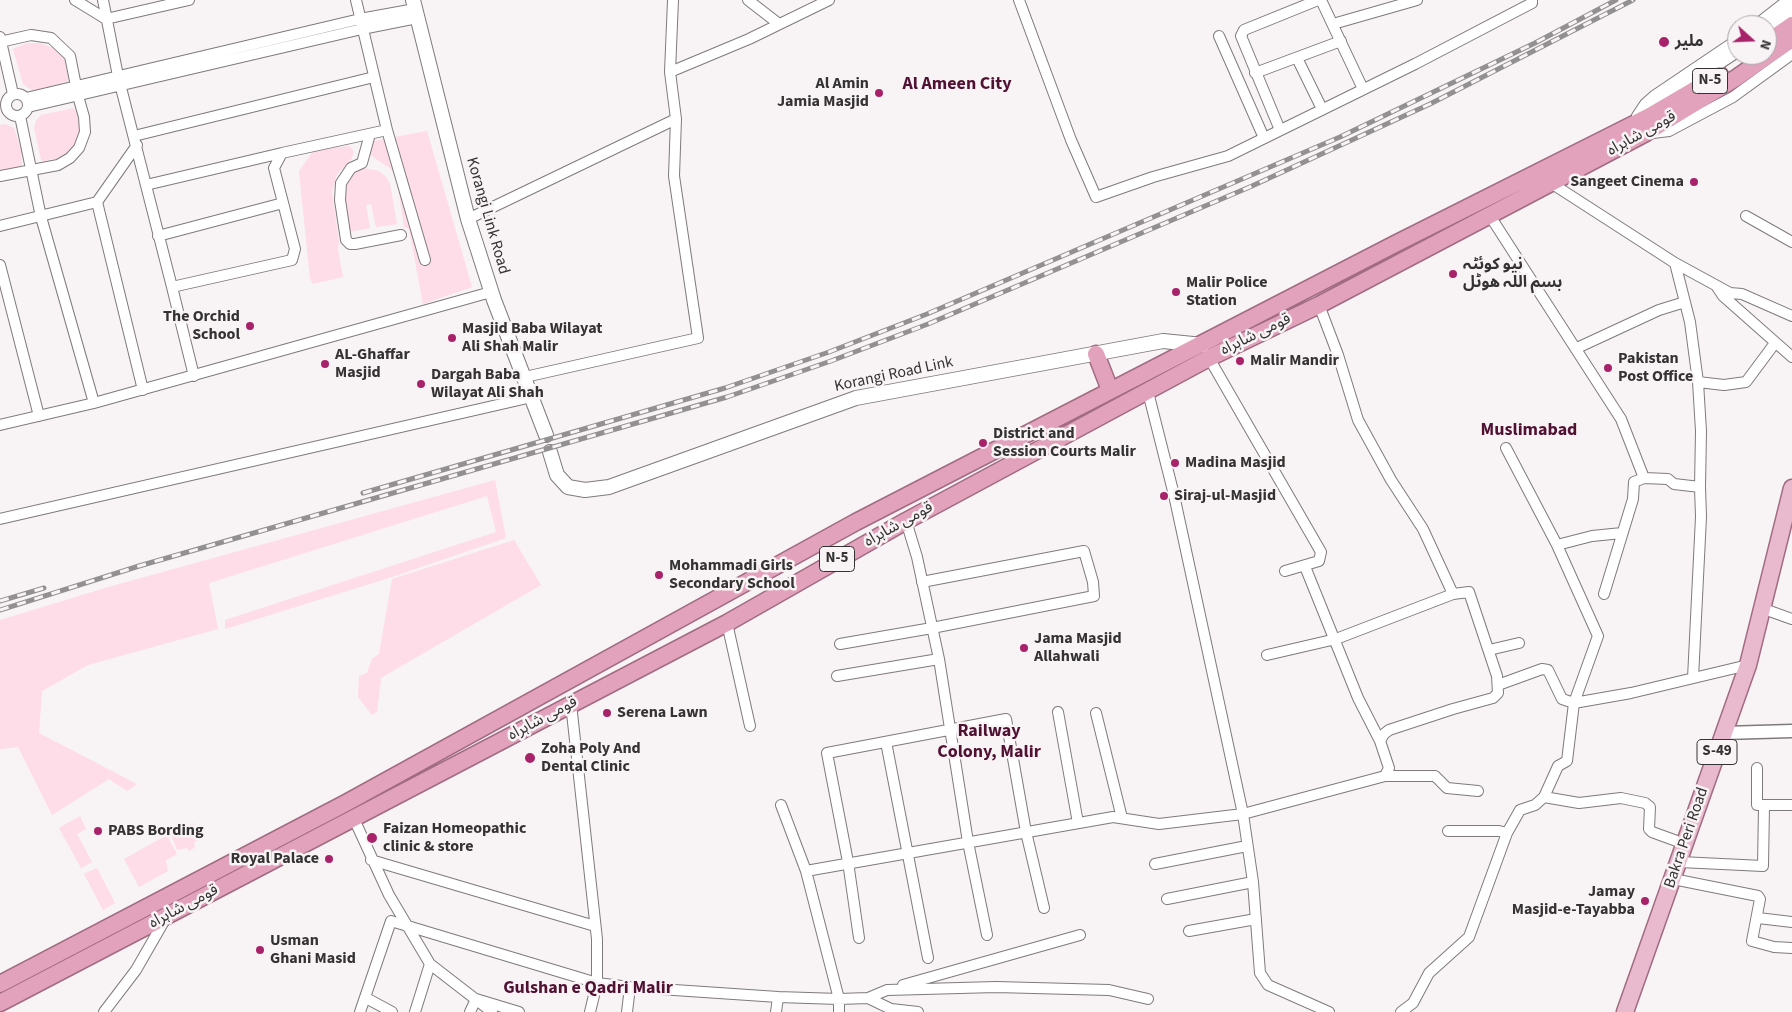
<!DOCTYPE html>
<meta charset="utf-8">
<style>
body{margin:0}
#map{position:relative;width:1792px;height:1012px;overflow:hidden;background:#f8f3f5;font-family:"Source Sans 3",sans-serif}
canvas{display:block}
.north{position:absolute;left:1727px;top:15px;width:50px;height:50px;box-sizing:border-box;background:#f8f3f5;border:1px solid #aaa6a7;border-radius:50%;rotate:110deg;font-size:14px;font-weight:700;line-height:20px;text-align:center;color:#343232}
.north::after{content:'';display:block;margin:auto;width:18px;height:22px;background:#a8226a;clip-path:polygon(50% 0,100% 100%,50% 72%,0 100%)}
</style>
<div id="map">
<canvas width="1792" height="1012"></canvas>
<div class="north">N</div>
</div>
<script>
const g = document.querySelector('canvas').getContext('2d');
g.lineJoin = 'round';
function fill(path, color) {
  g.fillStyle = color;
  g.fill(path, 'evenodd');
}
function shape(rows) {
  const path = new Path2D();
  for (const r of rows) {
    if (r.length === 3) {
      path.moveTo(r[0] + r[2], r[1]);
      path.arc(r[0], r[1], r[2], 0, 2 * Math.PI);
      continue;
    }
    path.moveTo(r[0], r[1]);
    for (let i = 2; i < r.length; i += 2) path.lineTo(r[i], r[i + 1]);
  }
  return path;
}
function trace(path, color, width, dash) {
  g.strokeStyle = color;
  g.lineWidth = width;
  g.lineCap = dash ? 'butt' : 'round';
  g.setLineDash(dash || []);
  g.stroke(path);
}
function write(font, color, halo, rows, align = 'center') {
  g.font = font + ' "Source Sans 3","Noto Sans Arabic",sans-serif';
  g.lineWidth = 5;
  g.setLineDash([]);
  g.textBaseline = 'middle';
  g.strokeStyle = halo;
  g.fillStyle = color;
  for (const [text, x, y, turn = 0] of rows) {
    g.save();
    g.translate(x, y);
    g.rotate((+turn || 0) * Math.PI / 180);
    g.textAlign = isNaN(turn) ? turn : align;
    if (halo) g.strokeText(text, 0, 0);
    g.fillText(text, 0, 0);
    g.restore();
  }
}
const green = shape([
 [27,43,40,43,53,48,64,57,69,81,33,91,23,84,13,49],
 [74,108,81,124,80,135,73,148,63,157,44,161,41,160,34,128,36,121,41,115],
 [6,124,14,128,21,150,22,165,16,169,3,171,0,171,0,125],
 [427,131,472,287,423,304,409,229,404,227,397,180,391,169,361,149,362,143],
 [349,146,353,150,353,155,351,160,337,174,332,192,339,241,338,250,343,277,313,284,310,279,299,171,314,150],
 [364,168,379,171,386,177,390,184,397,224,376,227,371,204,366,205,370,228,349,232,343,190,349,176],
 [495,480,506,538,392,577,225,629,225,620,496,532,487,496,209,583,218,629,88,665,42,691,39,733,137,784,127,791,109,779,52,815,18,747,0,749,0,620,105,588],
 [514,540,541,585,379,679,381,679,377,712,372,715,358,697,359,676,367,673,372,659,379,654,392,579],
 [80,816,86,829,77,834,92,862,81,868,59,828],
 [193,823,200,838,194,843,195,847,189,851,187,848,177,850,171,835],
 [167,835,177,854,166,860,168,871,139,887,124,859],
 [97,868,115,903,103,910,84,874]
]);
const minor = shape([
 [75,0,106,19,189,0],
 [103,0,118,76,172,287],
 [748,0,779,24],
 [1019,0,1071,140,1096,197,1153,177,1228,156,1415,64,1532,3,1532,0],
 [1321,0,1363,89],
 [1333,24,1417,0],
 [1756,25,1788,0],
 [1219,36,1264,138],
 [0,37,13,94],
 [0,42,31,35,51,38,70,56,76,86],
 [1297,58,1322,109],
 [670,72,749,39,829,0],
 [1255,73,1341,41],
 [17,105,11],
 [26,98,360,19,415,9],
 [28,107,362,29,417,18],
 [20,116,41,217,94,403],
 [1637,116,1645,104,1654,96,1737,40],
 [387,130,425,260],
 [1280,130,1241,36,1244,30,1318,0],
 [1653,133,1669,131,1733,97,1792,54],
 [370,134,362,163,351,168,341,183,340,200,346,240,350,244,355,244,401,235],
 [134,136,374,77],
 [0,176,58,165,70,158,79,148,85,132,84,117,78,96],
 [146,185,282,153],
 [97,202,143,390],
 [1490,216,1621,419,1644,478,1668,479,1674,484,1700,487,1701,431,1698,382,1690,322,1675,263,1551,183],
 [1746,216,1792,242],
 [468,219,676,119],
 [0,226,97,202,137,145],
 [158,236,283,203],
 [1675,263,1730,293,1742,294,1792,316],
 [0,265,39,416],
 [1717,287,1723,296,1792,357],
 [1319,305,1338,355,1358,420,1391,480,1423,529,1453,594],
 [1577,348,1659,310,1685,302],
 [1209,358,1321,552,1319,561,1285,571],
 [194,376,172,287,292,260,295,249,274,168,282,153,387,130,356,0],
 [525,377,698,338,674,176,676,119,670,72,673,0],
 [1698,382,1724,385,1746,382,1775,343],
 [0,425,94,403,491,292],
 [1506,448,1557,545,1598,636,1574,703,1567,761,1558,766,1544,797,1535,805,1520,810,1507,833],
 [0,519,532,397],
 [906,521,917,557,939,659,968,842,987,935],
 [1557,545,1592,536,1622,533],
 [1306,569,1358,698,1380,741],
 [1604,594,1633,499,1634,482,1644,478],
 [1764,609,1792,619],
 [727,623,750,726],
 [840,644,932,628,1094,596,1093,582,1084,551,922,582],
 [1489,650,1519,643],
 [1267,655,1336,639,1453,594,1469,592,1497,676,1498,693,1493,698,1453,709,1389,730,1384,734,1380,741,1389,768,1385,776,1243,814,1253,882,1260,973,1268,985,1329,1012],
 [837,676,939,659],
 [1693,678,1701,517,1700,487],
 [1498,685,1542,669,1548,670,1562,699,1574,703,1631,693,1748,665],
 [571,704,597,939,597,983,590,1012],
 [1058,712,1078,823],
 [1096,713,1122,818],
 [886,742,928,958],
 [1757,768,1757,805,1792,805],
 [1385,776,1435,776,1447,788,1478,791],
 [1544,797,1579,803,1621,798,1645,803,1650,807,1649,829,1652,832,1685,844],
 [781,805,806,871,839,999,839,1012],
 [354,819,389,895,430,964,492,1012],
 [371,860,595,926],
 [1680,862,1763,866,1764,806],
 [1155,864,1247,846],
 [806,871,1113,817,1159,824,1243,814,1174,495,1148,392],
 [1673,879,1758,896,1760,899,1752,941,1774,947,1792,948],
 [1167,899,1253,882],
 [1758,918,1792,922],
 [1189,931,1256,919],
 [859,938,848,862,827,753,1006,719,1026,832,1044,908],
 [903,985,1080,935],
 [366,998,392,1012],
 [868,998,891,1009,918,1012],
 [104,1012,136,970,167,916],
 [360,1012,391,921,597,983,630,987,778,997,839,999,868,998,887,990,996,987,1109,990,1148,999],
 [415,1012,430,964],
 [470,1012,476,999,519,1012],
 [627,1012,630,987],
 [776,1012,778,997],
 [1401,1012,1413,1003,1429,973,1469,937,1507,833,1499,831,1448,831]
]);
const tertiary = shape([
 [1724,733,1792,731]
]);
const secondary = shape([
 [413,0,468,219,494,300,546,435],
 [1767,29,1792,10],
 [1653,105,1737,50],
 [550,452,557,475,568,487,585,490,609,487,856,398,1163,341,1203,345]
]);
const primary = shape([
 [1625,1012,1748,665,1792,488]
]);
const trunk = shape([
 [1769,41,1792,25],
 [1096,354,1110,390],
 [0,984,346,803,856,522,1395,244,1650,116,1720,75],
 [0,1003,727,623,906,521,1209,358,1319,305,1646,133,1736,78,1792,39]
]);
const rail = shape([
 [363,493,725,388,829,352,927,314,1340,137,1535,43,1616,0],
 [0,601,44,588],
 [0,610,139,566,727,397,831,361,928,324,1252,186,1430,104,1633,0]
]);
const markers = [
 [1664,42,6,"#a8226a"],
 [879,93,5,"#a8226a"],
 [1694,182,5,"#a8226a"],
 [1453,274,5,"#a8226a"],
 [1176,292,5,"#a8226a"],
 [250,326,5,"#a8226a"],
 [452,338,5,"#a8226a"],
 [1240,361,5,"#a8226a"],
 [325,364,5,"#a8226a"],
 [1608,368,5,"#a8226a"],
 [421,384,5,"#a8226a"],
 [983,443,5,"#a8226a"],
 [1175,463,5,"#a8226a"],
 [1164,496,5,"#a8226a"],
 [659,575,5,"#a8226a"],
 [1024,648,5,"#a8226a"],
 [607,713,5,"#a8226a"],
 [530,758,6,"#a8226a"],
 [98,831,5,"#a8226a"],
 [372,838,6,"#a8226a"],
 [329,859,5,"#a8226a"],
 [1645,901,5,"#a8226a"],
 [260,950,5,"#a8226a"]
];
const shields = [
 [1710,81,35],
 [837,559,35],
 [1717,752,40]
];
const shieldNames = [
 ["N-5",1710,81],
 ["N-5",837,559],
 ["S-49",1717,752]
];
const poiNames = [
 ["ملیر",1675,42],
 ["Al Amin",869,84,"right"],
 ["Jamia Masjid",869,102,"right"],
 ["Sangeet Cinema",1684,182,"right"],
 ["نیو کوئٹہ",1463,265],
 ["بسم اللہ ھوٹل",1463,283],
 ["Malir Police",1186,283],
 ["Station",1186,301],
 ["The Orchid",240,317,"right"],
 ["School",240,335,"right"],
 ["Masjid Baba Wilayat",462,329],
 ["Ali Shah Malir",462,347],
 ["AL-Ghaffar",335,355],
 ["Masjid",335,373],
 ["Pakistan",1618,359],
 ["Post Office",1618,377],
 ["Malir Mandir",1250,361],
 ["Dargah Baba",431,375],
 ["Wilayat Ali Shah",431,393],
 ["District and",993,434],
 ["Session Courts Malir",993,452],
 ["Madina Masjid",1185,463],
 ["Siraj-ul-Masjid",1174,496],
 ["Mohammadi Girls",669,566],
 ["Secondary School",669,584],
 ["Jama Masjid",1034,639],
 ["Allahwali",1034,657],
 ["Serena Lawn",617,713],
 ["Zoha Poly And",541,749],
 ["Dental Clinic",541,767],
 ["Faizan Homeopathic",383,829],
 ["clinic & store",383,847],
 ["PABS Bording",108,831],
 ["Royal Palace",319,859,"right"],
 ["Jamay",1635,892,"right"],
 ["Masjid-e-Tayabba",1635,910,"right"],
 ["Usman",270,941],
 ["Ghani Masid",270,959]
];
const streetNames = [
 ["قومی شاہراہ",1642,134,-29],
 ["Korangi Link Road",487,216,74],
 ["قومی شاہراہ",1256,335,-26],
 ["Korangi Road Link",894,375,-12],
 ["قومی شاہراہ",899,525,-29],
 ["قومی شاہراہ",543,719,-28],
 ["Bakra Peri Road",1687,838,-71],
 ["قومی شاہراہ",184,907,-28]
];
const neighbourhoodNames = [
 ["Al Ameen City",957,85],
 ["Muslimabad",1529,431],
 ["Railway",989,732],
 ["Colony, Malir",989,753],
 ["Gulshan e Qadri Malir",588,989]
];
fill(green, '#fedce8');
trace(minor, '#7f7a7c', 12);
trace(tertiary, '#7f7a7c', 15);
trace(secondary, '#7f7a7c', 16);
trace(primary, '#a16b81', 19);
trace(trunk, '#a16b81', 19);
trace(minor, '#fff', 10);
trace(tertiary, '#fff', 12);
trace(secondary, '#fff', 14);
trace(primary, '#e9b9cd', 16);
trace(trunk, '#e2a2bc', 16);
trace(rail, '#939091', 5);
trace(rail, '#f8f3f5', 3, [9]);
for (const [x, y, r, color] of markers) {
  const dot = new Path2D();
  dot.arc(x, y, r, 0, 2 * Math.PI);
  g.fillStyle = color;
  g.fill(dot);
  trace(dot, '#f8f3f5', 2);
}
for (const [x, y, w] of shields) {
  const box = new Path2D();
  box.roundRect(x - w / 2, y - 12.5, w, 25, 4);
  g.fillStyle = '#f8f3f5';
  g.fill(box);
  trace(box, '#343232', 1);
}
write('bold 15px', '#343232', null, shieldNames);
write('bold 16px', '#343232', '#f8f3f5', poiNames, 'left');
write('16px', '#343232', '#f8f3f5', streetNames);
write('bold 18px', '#511132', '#f8f3f5', neighbourhoodNames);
</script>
